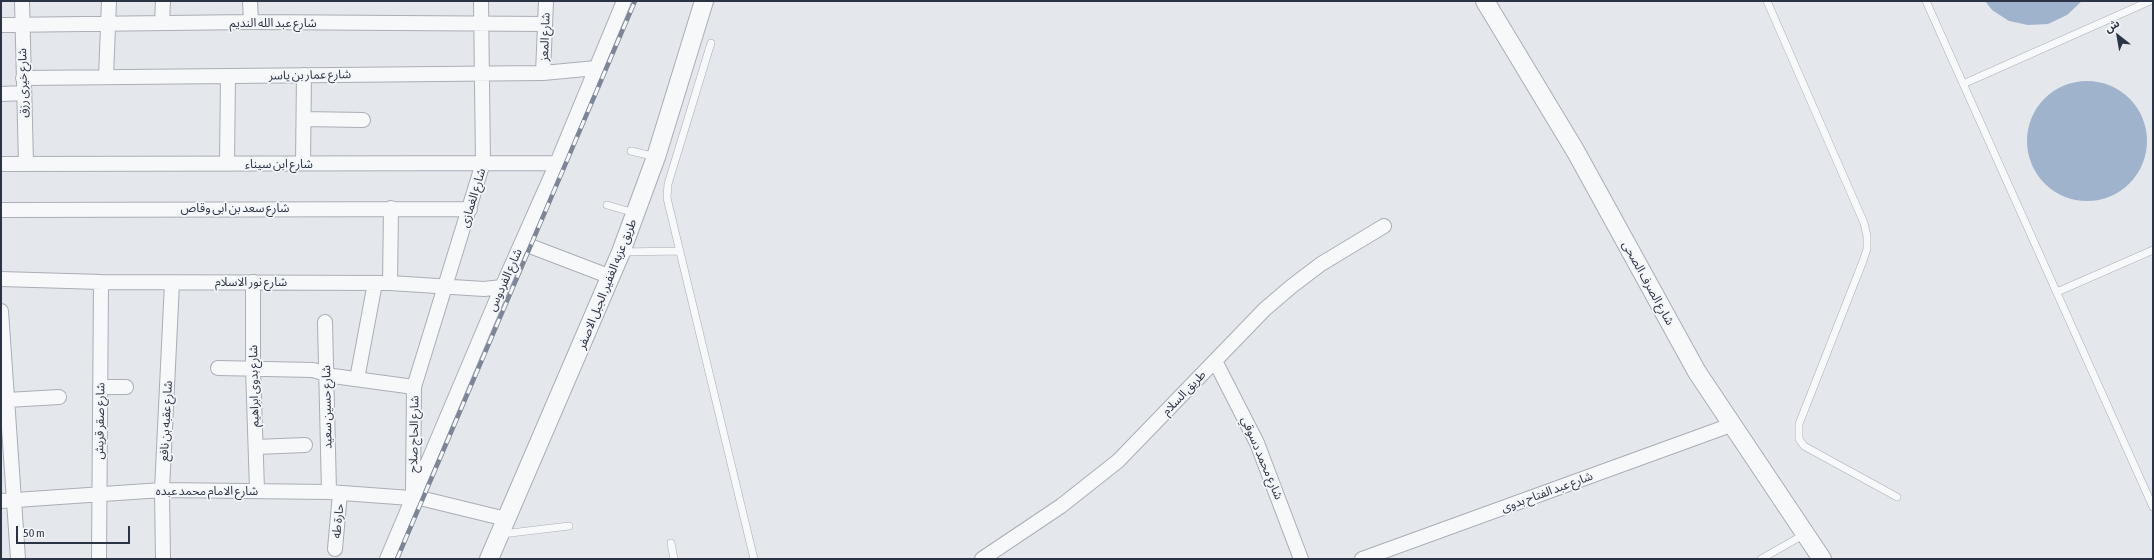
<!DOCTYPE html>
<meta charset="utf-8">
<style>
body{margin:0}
#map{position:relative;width:2154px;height:560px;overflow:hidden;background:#e4e7ec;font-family:"Asap Condensed","Noto Sans Arabic",sans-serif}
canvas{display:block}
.frame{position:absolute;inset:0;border:2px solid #2b3445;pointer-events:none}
.north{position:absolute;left:2098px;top:16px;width:40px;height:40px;-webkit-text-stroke:3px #f4f6f9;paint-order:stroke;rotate:329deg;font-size:11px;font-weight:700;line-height:16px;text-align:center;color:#2b3445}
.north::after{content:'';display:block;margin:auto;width:14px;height:18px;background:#2b3445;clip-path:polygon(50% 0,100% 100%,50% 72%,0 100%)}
.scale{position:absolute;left:16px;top:526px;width:114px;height:18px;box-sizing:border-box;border:2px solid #2b3445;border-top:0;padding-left:5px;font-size:12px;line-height:14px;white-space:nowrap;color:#2b3445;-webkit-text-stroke:3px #f4f6f9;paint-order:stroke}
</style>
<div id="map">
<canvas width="2154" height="560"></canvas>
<div class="frame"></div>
<div class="north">ش</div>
<div class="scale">50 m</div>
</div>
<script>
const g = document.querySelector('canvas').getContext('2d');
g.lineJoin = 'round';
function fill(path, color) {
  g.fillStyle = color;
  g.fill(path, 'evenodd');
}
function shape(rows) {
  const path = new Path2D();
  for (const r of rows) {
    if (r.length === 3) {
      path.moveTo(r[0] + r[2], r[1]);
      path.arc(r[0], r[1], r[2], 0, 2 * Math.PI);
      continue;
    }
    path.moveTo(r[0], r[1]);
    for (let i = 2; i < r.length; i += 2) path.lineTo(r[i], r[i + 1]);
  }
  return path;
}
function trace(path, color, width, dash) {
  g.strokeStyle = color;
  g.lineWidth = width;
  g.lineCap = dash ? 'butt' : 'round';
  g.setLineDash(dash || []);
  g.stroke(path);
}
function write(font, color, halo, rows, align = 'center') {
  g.font = font + ' "Asap Condensed","Noto Sans Arabic",sans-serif';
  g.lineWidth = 3.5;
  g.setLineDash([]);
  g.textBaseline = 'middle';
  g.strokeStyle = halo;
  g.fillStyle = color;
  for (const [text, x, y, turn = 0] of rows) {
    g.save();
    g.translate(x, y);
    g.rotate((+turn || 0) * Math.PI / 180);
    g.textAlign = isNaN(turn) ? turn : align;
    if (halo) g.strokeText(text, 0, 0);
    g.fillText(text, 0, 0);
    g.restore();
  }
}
const water = shape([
 [1985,1,2082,1,2067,15,2048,24,2028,25,2009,21,1992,10],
 [2087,141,60]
]);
const service = shape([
 [1767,1,1864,223,1867,236,1867,249,1863,261,1799,424,1799,439,1804,446,1897,497],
 [1926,1,2153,507],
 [711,43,668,184,667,198,754,559],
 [1963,84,2150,1],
 [631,151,656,157],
 [607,205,635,213],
 [621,252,680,251],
 [2057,292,2153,250],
 [502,534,569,526],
 [671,543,674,559],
 [1761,559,1805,534]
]);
const minor = shape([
 [22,1,26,164],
 [250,1,251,22],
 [162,23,163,1],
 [1,25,251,22,545,24],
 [543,73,546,1],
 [106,77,109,1],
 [23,78,543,73,596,68],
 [1,94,24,93],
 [304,119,363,120],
 [303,163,304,75],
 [1,164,557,163],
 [227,164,228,76],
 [1,210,470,209],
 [522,243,611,277],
 [1,279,101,282,390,283,484,289,502,287],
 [253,282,253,368,257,490],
 [390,283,391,208],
 [1,311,18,559],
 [325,322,329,492],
 [1215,361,1257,443,1301,559],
 [218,368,313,370,333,376,414,387,413,491],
 [357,379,375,283],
 [100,387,126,387],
 [414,387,483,163,481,1],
 [7,400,59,397],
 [256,447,305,445],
 [1,501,162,490,329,492,424,499,506,519],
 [335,549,340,493],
 [99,559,101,282],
 [163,559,162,490,172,283],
 [387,559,502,287,557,163,624,1],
 [982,559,1061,506,1118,461,1265,309,1292,286,1321,264,1384,226],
 [1362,559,1731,425]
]);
const tertiary = shape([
 [1485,1,1576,152,1697,372,1822,559],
 [489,559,621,252,656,157,704,1]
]);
const rail = shape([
 [397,559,635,1]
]);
const streetNames = [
 ["شارع عبد الله النديم",273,23],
 ["شارع المعز",545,37,-88],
 ["شارع عمار بن ياسر",310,75,-1],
 ["شارع خيرى رزق",23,83,-91],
 ["شارع ابن سيناء",279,164],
 ["شارع الغمازى",473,198,-73],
 ["شارع سعد بن ابى وقاص",235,208],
 ["شارع الفردوس",505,280,-66],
 ["شارع نور الاسلام",251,282],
 ["شارع الصرف الصحى",1648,283,61],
 ["طريق عزبه الغفير, الجبل الاصفر",607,284,-68],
 ["شارع بدوى ابراهيم",254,386,-91],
 ["طريق السلام",1184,393,-46],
 ["شارع حسين سعيد",327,407,-91],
 ["شارع صقر قريش",100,421,-89],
 ["شارع عقبه بن نافع",166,421,-87],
 ["شارع الحاج صلاح",414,434,-89],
 ["شارع محمد دسوقي",1262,458,67],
 ["شارع الامام محمد عبده",207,491],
 ["شارع عبد الفتاح بدوى",1547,492,-20],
 ["حارة طه",338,521,-84]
];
fill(water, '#9fb4cc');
trace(service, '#a9aeb7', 8);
trace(minor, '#a9aeb7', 16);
trace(tertiary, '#a9aeb7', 20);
trace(service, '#f7f8fa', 7);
trace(minor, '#f7f8fa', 14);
trace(tertiary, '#f7f8fa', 18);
trace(rail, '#7d8696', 4.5);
trace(rail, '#f4f6f9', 3, [9]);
write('12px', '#2b3445', '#f4f6f9', streetNames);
</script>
